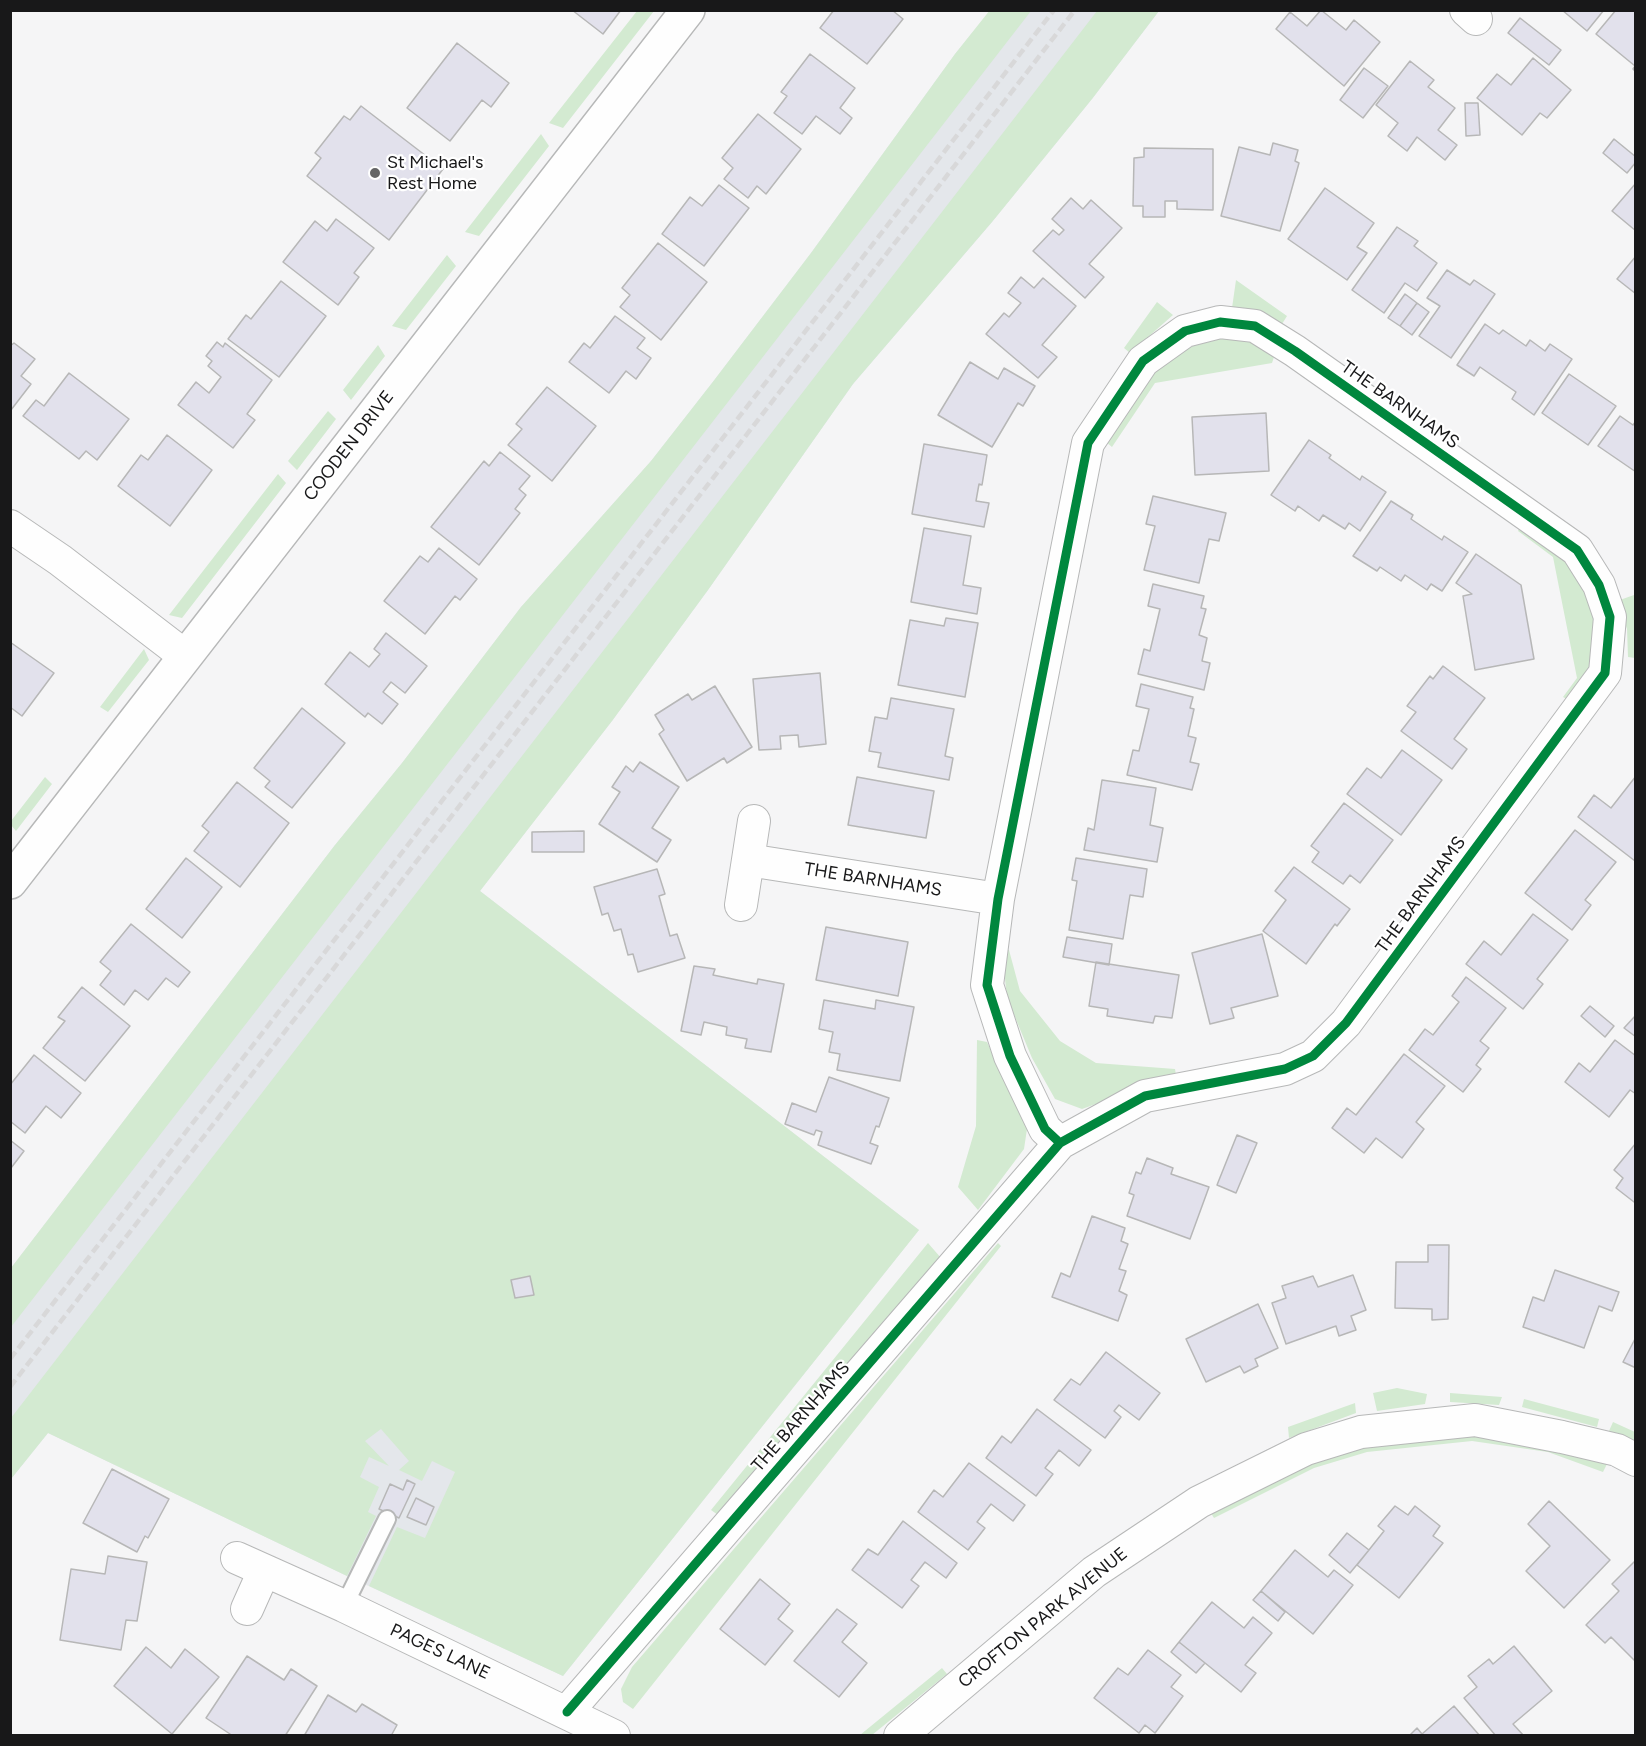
<!DOCTYPE html>
<html>
<head>
<meta charset="utf-8">
<style>
  body { margin:0 }
  #map { position:relative; width:1646px; height:1746px; overflow:hidden; background:#f5f5f6; font-family:Figtree,sans-serif }
  canvas { display:block }
  .frame { position:absolute; inset:0; border:12px solid #181819; pointer-events:none }
</style>
</head>
<body>
<div id="map">
<canvas width="1646" height="1746"></canvas>
<div class="frame"></div>
</div>
<script>
const ctx = document.querySelector('canvas').getContext('2d');
ctx.lineJoin = 'round';
function paint(path, color) { ctx.fillStyle = color; ctx.fill(path, 'evenodd'); }
function trace(path, color, width, dash) { ctx.strokeStyle = color; ctx.lineWidth = width; ctx.lineCap = dash ? 'butt' : 'round'; ctx.setLineDash(dash || []); ctx.stroke(path); }
function label(font, color, halo, rows, align = 'center') {
  ctx.font = font + ' Figtree,sans-serif'; ctx.lineWidth = 4.5; ctx.setLineDash([]); ctx.textBaseline = 'middle'; ctx.strokeStyle = halo; ctx.fillStyle = color; for (const [text, x, y, turn = 0] of rows) {
    ctx.save(); ctx.translate(x, y); ctx.rotate((+turn || 0) * Math.PI / 180); ctx.textAlign = isNaN(turn) ? turn : align; if (halo) ctx.strokeText(text, 0, 0); ctx.fillText(text, 0, 0); ctx.restore();
  }
}
const built = new Path2D(`
  M 990,11 L 1159,11 L 1092,99 L 992,222 L 853,384 L 708,590 L 612,721 L 480,891 L 919,1230 L 563,1676 L 347,1576 L 48,1433 L 11,1479 L 11,1268 L 335,845 L 402,763 L 521,607 L 651,461 L 712,383 L 811,253 L 955,54 Z`);
const green = new Path2D(`
  M 990,10 L 1031,11 L 11,1327 L 11,1268 L 335,845 L 402,763 L 521,607 L 651,461 L 712,383 L 811,253 L 955,54 Z
  M 637,11 L 654,11 L 563,128 L 549,123 Z
  M 1097,11 L 1159,11 L 1092,99 L 992,222 L 853,384 L 708,590 L 612,721 L 480,891 L 919,1230 L 563,1676 L 369,1586 L 397,1527 L 425,1538 L 455,1472 L 432,1461 L 422,1481 L 399,1470 L 409,1461 L 381,1429 L 365,1441 L 389,1466 L 369,1457 L 360,1477 L 379,1487 L 368,1512 L 376,1516 L 347,1576 L 48,1433 L 11,1479 L 11,1418 Z
  M 541,134 L 549,146 L 479,236 L 465,232 Z
  M 447,255 L 456,266 L 406,330 L 392,326 Z
  M 1236,280 L 1287,316 L 1282,324 L 1257,312 L 1232,308 Z
  M 1157,302 L 1173,315 L 1130,353 L 1124,348 Z
  M 1220,339 L 1245,339 L 1275,354 L 1272,363 L 1155,383 L 1112,447 L 1106,442 L 1148,376 L 1189,347 Z
  M 378,345 L 385,356 L 351,400 L 343,390 Z
  M 328,411 L 336,419 L 297,470 L 288,461 Z
  M 278,474 L 286,483 L 182,618 L 169,615 Z
  M 1521,524 L 1568,560 L 1600,618 L 1592,666 L 1570,701 L 1563,697 L 1577,678 L 1553,557 L 1518,531 Z
  M 1634,595 L 1636,599 L 1635,658 L 1628,657 L 1627,629 L 1617,601 Z
  M 144,649 L 149,660 L 108,712 L 100,707 Z
  M 45,777 L 52,784 L 16,831 L 11,825 L 11,821 Z
  M 1002,950 L 1009,950 L 1020,991 L 1060,1041 L 1096,1063 L 1175,1069 L 1176,1075 L 1082,1109 L 1055,1099 L 1032,1058 L 1007,998 Z
  M 977,1040 L 987,1042 L 1027,1129 L 1024,1149 L 978,1210 L 958,1187 L 976,1126 Z
  M 928,1243 L 941,1258 L 718,1515 L 711,1510 Z
  M 998,1243 L 1001,1246 L 633,1709 L 623,1702 L 621,1689 L 632,1667 Z
  M 1397,1388 L 1427,1394 L 1425,1404 L 1377,1411 L 1373,1393 Z
  M 1450,1393 L 1502,1397 L 1499,1405 L 1450,1402 Z
  M 1524,1399 L 1599,1419 L 1597,1427 L 1522,1407 Z
  M 1355,1403 L 1356,1413 L 1289,1438 L 1288,1427 Z
  M 1613,1422 L 1635,1432 L 1635,1444 L 1609,1431 Z
  M 1473,1434 L 1552,1445 L 1607,1464 L 1603,1472 L 1548,1452 L 1472,1441 L 1367,1452 L 1314,1468 L 1214,1518 L 1209,1510 L 1312,1461 L 1366,1443 Z
  M 942,1668 L 947,1674 L 872,1735 L 860,1735 Z`);
const building = new Path2D(`
  M 572,10 L 621,10 L 603,34 Z
  M 834,10 L 892,10 L 903,19 L 867,64 L 820,28 Z
  M 1321,10 L 1346,30 L 1354,20 L 1380,42 L 1344,86 L 1276,29 L 1290,12 L 1307,26 Z
  M 1562,10 L 1604,10 L 1587,31 Z
  M 1616,10 L 1636,10 L 1636,72 L 1633,69 L 1635,66 L 1596,34 Z
  M 1520,18 L 1561,50 L 1549,65 L 1508,33 Z
  M 457,43 L 509,83 L 491,107 L 482,100 L 450,141 L 407,108 Z
  M 810,54 L 855,88 L 840,108 L 852,118 L 840,134 L 816,116 L 802,134 L 774,113 L 787,96 L 781,92 Z
  M 1533,58 L 1571,90 L 1547,118 L 1540,113 L 1522,135 L 1477,98 L 1497,74 L 1511,85 Z
  M 1410,61 L 1434,80 L 1428,87 L 1455,108 L 1438,130 L 1457,145 L 1445,160 L 1417,137 L 1407,151 L 1388,136 L 1398,123 L 1376,105 Z
  M 1364,68 L 1388,86 L 1363,118 L 1340,100 Z
  M 1465,103 L 1478,103 L 1480,135 L 1466,136 Z
  M 361,106 L 443,169 L 389,240 L 307,176 L 321,158 L 315,153 L 344,116 L 350,120 Z
  M 758,114 L 801,149 L 766,194 L 757,186 L 748,198 L 724,179 L 733,168 L 722,158 Z
  M 1614,139 L 1636,157 L 1636,162 L 1627,173 L 1603,153 Z
  M 1273,143 L 1298,150 L 1295,161 L 1299,163 L 1280,231 L 1221,216 L 1239,147 L 1270,155 Z
  M 1144,148 L 1213,149 L 1213,210 L 1177,209 L 1177,201 L 1165,201 L 1165,217 L 1143,217 L 1143,206 L 1133,206 L 1134,158 L 1144,157 Z
  M 1636,183 L 1636,231 L 1612,211 Z
  M 719,185 L 749,208 L 704,266 L 662,234 L 690,197 L 702,206 Z
  M 1325,188 L 1374,223 L 1357,247 L 1367,253 L 1347,280 L 1288,239 Z
  M 1071,198 L 1083,209 L 1091,200 L 1122,228 L 1089,264 L 1104,277 L 1085,298 L 1033,251 L 1053,230 L 1059,235 L 1064,230 L 1052,219 Z
  M 336,219 L 374,248 L 354,273 L 359,277 L 338,305 L 283,262 L 315,221 L 327,231 Z
  M 1397,227 L 1418,241 L 1414,246 L 1437,263 L 1417,291 L 1405,283 L 1384,313 L 1352,290 Z
  M 658,243 L 707,282 L 661,340 L 620,307 L 630,295 L 622,288 Z
  M 1636,256 L 1636,294 L 1617,279 Z
  M 1447,270 L 1470,285 L 1474,280 L 1495,294 L 1451,358 L 1419,336 L 1440,306 L 1427,298 Z
  M 1021,277 L 1034,288 L 1043,278 L 1076,306 L 1042,345 L 1057,357 L 1038,378 L 986,334 L 1004,313 L 1009,317 L 1021,303 L 1008,293 Z
  M 281,281 L 326,316 L 279,377 L 228,339 L 246,315 L 251,319 Z
  M 1405,294 L 1417,303 L 1400,326 L 1388,318 Z
  M 1417,303 L 1429,312 L 1412,335 L 1400,326 Z
  M 615,316 L 645,338 L 637,348 L 651,358 L 636,379 L 626,371 L 609,393 L 569,362 L 584,343 L 590,348 Z
  M 1485,324 L 1499,334 L 1503,330 L 1526,346 L 1530,340 L 1545,351 L 1550,344 L 1572,359 L 1534,415 L 1512,399 L 1516,392 L 1480,367 L 1474,376 L 1457,365 Z
  M 217,342 L 223,347 L 225,343 L 272,380 L 247,414 L 255,420 L 233,448 L 178,405 L 196,382 L 209,393 L 221,377 L 208,366 L 212,361 L 206,356 Z
  M 14,343 L 35,359 L 21,376 L 31,384 L 11,410 L 10,346 Z
  M 970,362 L 998,379 L 1004,368 L 1035,386 L 1023,406 L 1018,403 L 992,447 L 938,415 Z
  M 69,373 L 129,419 L 97,460 L 86,451 L 79,459 L 23,416 L 36,400 L 44,406 Z
  M 1569,374 L 1616,406 L 1588,445 L 1542,413 Z
  M 547,387 L 596,426 L 552,481 L 508,445 L 522,429 L 516,424 Z
  M 1266,413 L 1269,471 L 1195,475 L 1192,417 Z
  M 1620,416 L 1633,425 L 1636,421 L 1636,472 L 1598,446 Z
  M 167,435 L 212,470 L 170,526 L 118,486 L 141,455 L 148,460 Z
  M 1309,440 L 1331,455 L 1329,458 L 1360,480 L 1362,476 L 1386,492 L 1360,531 L 1349,523 L 1345,529 L 1323,515 L 1319,521 L 1298,506 L 1295,511 L 1271,495 Z
  M 924,444 L 987,455 L 982,485 L 979,484 L 976,501 L 989,503 L 984,527 L 912,514 Z
  M 500,452 L 530,476 L 519,489 L 526,495 L 515,509 L 520,513 L 479,565 L 431,527 L 484,461 L 489,466 Z
  M 1153,496 L 1226,513 L 1219,541 L 1209,539 L 1199,583 L 1144,570 L 1155,526 L 1146,524 Z
  M 1391,501 L 1413,515 L 1411,519 L 1442,540 L 1444,536 L 1468,552 L 1442,591 L 1431,584 L 1427,590 L 1405,575 L 1401,581 L 1380,567 L 1377,571 L 1353,556 Z
  M 924,528 L 971,536 L 963,585 L 981,588 L 977,614 L 911,602 Z
  M 439,548 L 477,579 L 460,600 L 455,596 L 425,634 L 384,601 L 420,556 L 428,562 Z
  M 1476,554 L 1521,585 L 1534,659 L 1475,670 L 1463,596 L 1472,594 L 1456,583 Z
  M 1153,584 L 1204,596 L 1201,608 L 1206,609 L 1199,635 L 1207,638 L 1202,661 L 1210,663 L 1204,690 L 1138,674 L 1144,649 L 1150,651 L 1160,609 L 1148,606 Z
  M 946,618 L 978,623 L 965,697 L 898,685 L 910,620 L 944,626 Z
  M 386,633 L 427,666 L 405,693 L 391,682 L 383,692 L 398,704 L 382,724 L 368,713 L 365,717 L 325,684 L 350,652 L 369,667 L 380,654 L 374,649 Z
  M 10,642 L 54,673 L 22,716 L 10,707 Z
  M 1443,666 L 1485,698 L 1454,739 L 1467,749 L 1452,769 L 1401,731 L 1416,712 L 1407,706 L 1430,676 L 1433,679 Z
  M 820,673 L 826,744 L 799,747 L 798,735 L 780,736 L 781,749 L 759,750 L 753,679 Z
  M 1141,684 L 1193,697 L 1190,708 L 1194,709 L 1188,736 L 1196,738 L 1190,762 L 1199,764 L 1192,790 L 1127,775 L 1133,750 L 1139,751 L 1149,709 L 1136,706 Z
  M 715,686 L 752,747 L 727,763 L 724,758 L 687,781 L 659,734 L 664,730 L 655,715 L 688,694 L 692,700 Z
  M 891,698 L 954,709 L 945,756 L 953,758 L 949,780 L 878,767 L 881,753 L 869,751 L 875,717 L 887,719 Z
  M 302,708 L 345,743 L 292,808 L 265,787 L 270,781 L 254,768 Z
  M 1402,750 L 1442,780 L 1401,835 L 1347,794 L 1367,768 L 1381,778 Z
  M 640,762 L 679,787 L 652,828 L 671,840 L 657,862 L 599,824 L 620,792 L 612,787 L 626,766 L 633,772 Z
  M 1636,776 L 1636,860 L 1635,861 L 1578,817 L 1594,795 L 1611,808 Z
  M 857,777 L 934,791 L 926,838 L 848,825 Z
  M 1102,780 L 1156,788 L 1150,825 L 1163,828 L 1157,862 L 1084,850 L 1088,828 L 1094,830 Z
  M 237,782 L 289,823 L 240,887 L 194,851 L 209,832 L 202,826 Z
  M 1344,803 L 1393,840 L 1360,883 L 1350,875 L 1343,884 L 1312,862 L 1319,852 L 1311,846 Z
  M 1575,830 L 1616,862 L 1585,900 L 1591,905 L 1572,930 L 1525,893 Z
  M 584,831 L 584,852 L 532,852 L 532,832 Z
  M 186,858 L 222,887 L 182,938 L 146,909 Z
  M 1076,858 L 1147,869 L 1143,897 L 1130,895 L 1123,939 L 1069,930 L 1077,881 L 1072,880 Z
  M 1294,867 L 1350,909 L 1337,926 L 1335,924 L 1306,964 L 1263,931 L 1286,900 L 1275,891 Z
  M 657,869 L 665,894 L 659,896 L 670,936 L 677,934 L 685,958 L 638,972 L 633,954 L 628,955 L 621,929 L 614,931 L 608,913 L 602,915 L 594,887 Z
  M 1533,914 L 1568,940 L 1537,979 L 1543,984 L 1523,1009 L 1466,964 L 1484,941 L 1501,955 Z
  M 131,924 L 190,972 L 178,987 L 166,978 L 148,1000 L 135,990 L 124,1005 L 100,985 L 111,971 L 100,962 Z
  M 826,927 L 908,942 L 898,996 L 816,980 Z
  M 1262,934 L 1278,996 L 1231,1008 L 1234,1018 L 1210,1024 L 1192,953 Z
  M 1067,937 L 1112,944 L 1109,965 L 1063,957 Z
  M 1096,962 L 1179,975 L 1172,1018 L 1155,1016 L 1153,1023 L 1107,1016 L 1108,1009 L 1089,1006 Z
  M 694,966 L 715,969 L 713,975 L 757,984 L 758,979 L 784,984 L 771,1052 L 745,1048 L 747,1039 L 726,1035 L 727,1027 L 704,1022 L 701,1035 L 681,1031 Z
  M 1466,977 L 1506,1008 L 1480,1041 L 1489,1048 L 1476,1065 L 1481,1069 L 1463,1092 L 1409,1050 L 1425,1029 L 1433,1035 L 1459,1002 L 1452,996 Z
  M 82,987 L 130,1026 L 85,1081 L 43,1048 L 65,1021 L 58,1017 Z
  M 824,1000 L 875,1009 L 876,1000 L 914,1007 L 900,1081 L 837,1070 L 840,1054 L 829,1052 L 833,1032 L 819,1029 Z
  M 1590,1006 L 1614,1026 L 1605,1037 L 1581,1016 Z
  M 1636,1015 L 1636,1037 L 1624,1028 Z
  M 1615,1040 L 1636,1056 L 1636,1094 L 1630,1090 L 1609,1117 L 1565,1082 L 1579,1063 L 1590,1072 Z
  M 1404,1054 L 1445,1086 L 1416,1122 L 1424,1129 L 1402,1158 L 1376,1138 L 1364,1153 L 1332,1128 L 1347,1108 L 1356,1115 Z
  M 34,1055 L 81,1093 L 61,1118 L 46,1106 L 25,1133 L 10,1121 L 10,1085 Z
  M 829,1077 L 889,1098 L 879,1127 L 876,1126 L 870,1143 L 878,1146 L 871,1164 L 818,1145 L 822,1132 L 816,1130 L 814,1135 L 785,1124 L 792,1103 L 816,1112 Z
  M 1237,1135 L 1257,1143 L 1236,1193 L 1217,1185 Z
  M 10,1140 L 24,1151 L 11,1168 L 10,1167 Z
  M 1636,1143 L 1636,1201 L 1634,1202 L 1616,1188 L 1623,1178 L 1614,1170 Z
  M 1147,1158 L 1173,1168 L 1171,1174 L 1209,1187 L 1190,1239 L 1127,1216 L 1134,1195 L 1129,1193 L 1136,1172 L 1141,1174 Z
  M 1092,1216 L 1125,1228 L 1121,1241 L 1128,1244 L 1119,1269 L 1126,1271 L 1119,1291 L 1127,1295 L 1118,1321 L 1052,1297 L 1061,1273 L 1070,1277 Z
  M 1428,1245 L 1449,1245 L 1448,1319 L 1432,1320 L 1432,1309 L 1395,1308 L 1396,1262 L 1428,1262 Z
  M 1555,1270 L 1619,1292 L 1612,1311 L 1599,1306 L 1584,1348 L 1523,1327 L 1533,1297 L 1544,1301 Z
  M 1353,1275 L 1366,1310 L 1351,1316 L 1356,1330 L 1339,1336 L 1336,1326 L 1286,1344 L 1272,1303 L 1286,1298 L 1282,1286 L 1313,1276 L 1318,1287 Z
  M 530,1276 L 534,1295 L 515,1298 L 511,1280 Z
  M 1258,1304 L 1278,1348 L 1255,1359 L 1258,1366 L 1244,1373 L 1240,1366 L 1206,1382 L 1186,1339 Z
  M 1636,1337 L 1636,1368 L 1623,1362 Z
  M 1106,1352 L 1160,1393 L 1139,1420 L 1119,1405 L 1114,1411 L 1121,1417 L 1105,1438 L 1054,1400 L 1071,1379 L 1080,1385 Z
  M 1037,1409 L 1091,1450 L 1079,1466 L 1059,1450 L 1045,1468 L 1053,1474 L 1036,1496 L 986,1458 L 1002,1436 L 1011,1443 Z
  M 969,1463 L 1025,1505 L 1013,1521 L 991,1504 L 977,1522 L 985,1528 L 968,1550 L 918,1512 L 934,1490 L 943,1497 Z
  M 112,1469 L 169,1499 L 148,1538 L 145,1536 L 137,1552 L 83,1523 Z
  M 407,1480 L 415,1484 L 399,1518 L 379,1509 L 390,1484 L 403,1490 Z
  M 416,1498 L 434,1507 L 426,1525 L 407,1517 Z
  M 1549,1501 L 1610,1560 L 1564,1608 L 1526,1571 L 1550,1546 L 1528,1524 Z
  M 1395,1506 L 1408,1515 L 1415,1506 L 1440,1526 L 1433,1536 L 1443,1543 L 1399,1598 L 1357,1565 L 1384,1531 L 1378,1526 Z
  M 903,1521 L 957,1563 L 946,1578 L 925,1562 L 911,1580 L 919,1586 L 902,1608 L 852,1570 L 868,1549 L 878,1555 Z
  M 1347,1533 L 1369,1550 L 1350,1573 L 1329,1555 Z
  M 1295,1550 L 1328,1577 L 1334,1570 L 1353,1585 L 1313,1634 L 1261,1591 Z
  M 108,1556 L 147,1562 L 137,1621 L 126,1620 L 121,1650 L 60,1640 L 71,1569 L 105,1574 Z
  M 1635,1561 L 1636,1561 L 1636,1662 L 1611,1637 L 1605,1643 L 1586,1625 L 1619,1591 L 1612,1584 Z
  M 760,1579 L 790,1604 L 778,1619 L 793,1631 L 765,1665 L 720,1629 Z
  M 1261,1591 L 1285,1612 L 1278,1621 L 1253,1600 Z
  M 1212,1602 L 1244,1628 L 1253,1617 L 1272,1633 L 1245,1665 L 1256,1673 L 1241,1692 L 1179,1642 Z
  M 837,1609 L 857,1624 L 842,1642 L 867,1663 L 839,1697 L 794,1661 Z
  M 1179,1642 L 1205,1663 L 1196,1673 L 1171,1652 Z
  M 1514,1646 L 1552,1691 L 1513,1724 L 1524,1736 L 1496,1736 L 1464,1698 L 1477,1687 L 1468,1676 L 1489,1659 L 1493,1664 Z
  M 146,1647 L 171,1668 L 185,1649 L 219,1677 L 172,1734 L 114,1686 Z
  M 1148,1650 L 1181,1675 L 1171,1687 L 1183,1696 L 1155,1733 L 1145,1725 L 1139,1733 L 1094,1698 L 1118,1668 L 1128,1675 Z
  M 247,1656 L 284,1680 L 291,1669 L 317,1686 L 285,1736 L 233,1736 L 206,1718 Z
  M 328,1695 L 356,1712 L 362,1704 L 397,1725 L 391,1736 L 304,1736 Z
  M 1454,1706 L 1480,1736 L 1409,1736 L 1417,1728 L 1422,1734 Z`);
const service = new Path2D(`
  M 344,1606 L 387,1519`);
const minor = new Path2D(`
  M 1466,10 L 1476,19
  M 10,526 L 60,560 L 185,656
  M 748,860 L 998,899
  M 741,905 L 754,821
  M 237,1558 L 344,1606 L 614,1736
  M 247,1609 L 264,1571
  M 567,1712 L 1060,1143 L 1145,1096 L 1285,1069 L 1313,1056 L 1346,1023 L 1605,673 L 1610,617 L 1599,585 L 1577,550 L 1295,351 L 1255,326 L 1220,322 L 1185,331 L 1143,361 L 1088,443 L 998,899 L 987,985 L 1010,1056 L 1045,1129 L 1060,1143
  M 900,1736 L 1094,1572 L 1199,1502 L 1306,1449 L 1361,1432 L 1475,1420 L 1562,1437 L 1617,1450 L 1636,1460`);
const secondary = new Path2D(`
  M 10,882 L 688,10`);
const rail = new Path2D(`
  M 10,1359 L 1054,10
  M 10,1387 L 1075,10`);
const cycleway = new Path2D(`
  M 567,1712 L 1060,1143 L 1145,1096 L 1285,1069 L 1313,1056 L 1346,1023 L 1605,673 L 1610,617 L 1599,585 L 1577,550 L 1295,351 L 1255,326 L 1220,322 L 1185,331 L 1143,361 L 1088,443 L 998,899 L 987,985 L 1010,1056 L 1045,1129 L 1060,1143`);
const markers = [
  [375,173,6,"#656566"]
];
const poiNames = [
  ["St Michael's",387,163],
  ["Rest Home",387,184]
];
const streetNames = [
  ["THE BARNHAMS",1400,405,35],
  ["COODEN DRIVE",349,446,-52],
  ["THE BARNHAMS",873,880,9],
  ["THE BARNHAMS",1421,895,-54],
  ["THE BARNHAMS",801,1417,-49],
  ["CROFTON PARK AVENUE",1043,1618,-39],
  ["PAGES LANE",440,1652,25]
];
paint(built, '#e4e7eb');
paint(green, '#d3ead1');
paint(building, '#e2e1ec');
trace(building, '#b7b7b7', 1.5);
trace(service, '#b7b8b8', 20);
trace(minor, '#b7b8b8', 34);
trace(secondary, '#b7b8b8', 36);
trace(service, '#fefefe', 16);
trace(minor, '#fefefe', 32);
trace(secondary, '#fefefe', 33);
trace(rail, '#d8d8d9', 4.5, [9, 4.5]);
trace(cycleway, '#00873e', 9);
for (const [x, y, r, color] of markers) { const dot = new Path2D(); dot.arc(x, y, r, 0, 2 * Math.PI); ctx.fillStyle = color; ctx.fill(dot); trace(dot, '#fff', 2); }
label('18px', '#181819', '#fff', poiNames, 'left');
label('18px', '#181819', '#fff', streetNames);
</script>
</body>
</html>
